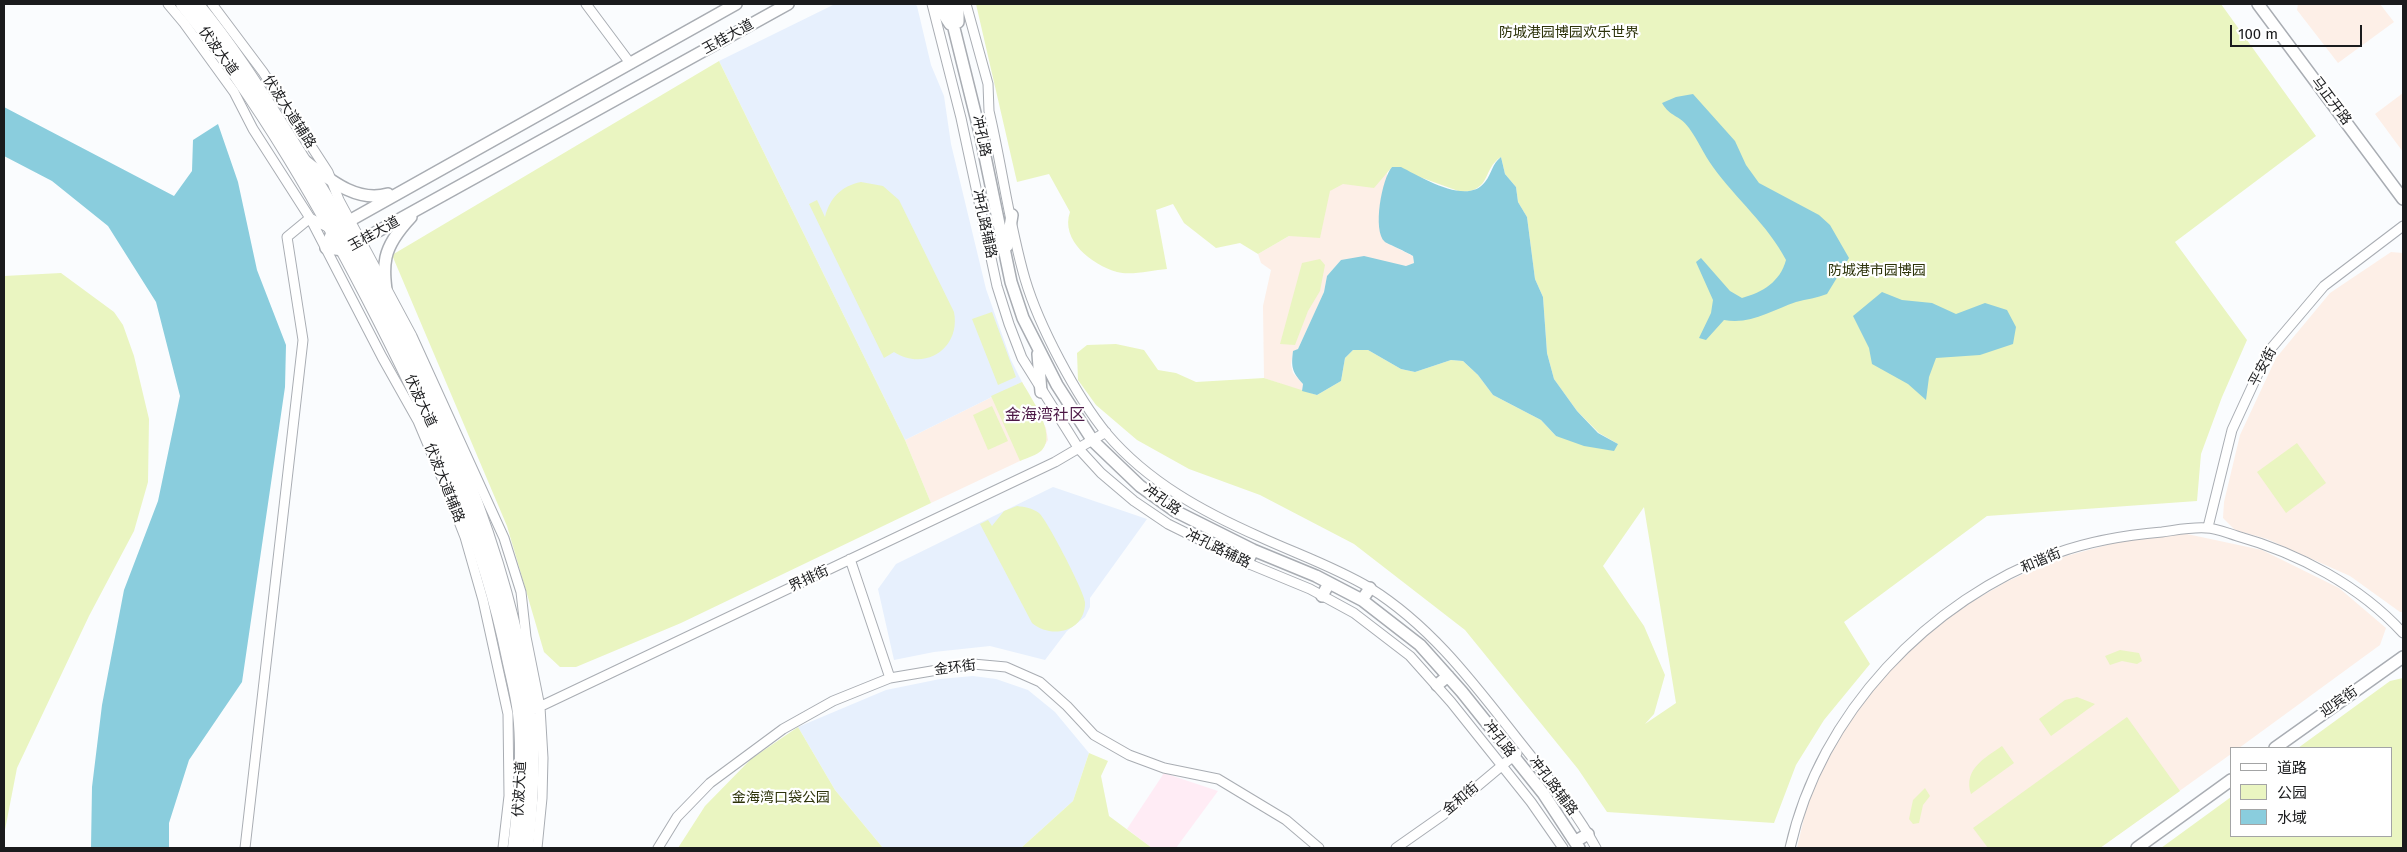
<!DOCTYPE html>
<html>
<head>
<meta charset="utf-8">
<style>
  body { margin:0 }
  #map { position:relative; width:2407px; height:852px; overflow:hidden; background:#fafcfe; font-family:"Fira Sans","Noto Sans SC",sans-serif }
  canvas { display:block }
  .frame { position:absolute; inset:0; border:5px solid #1a1b1d; pointer-events:none }
  .legend { position:absolute; left:2230px; top:747px; width:162px; height:90px; box-sizing:border-box; background:#fff; border:1px solid #a3a4a5; margin:0; padding:6px 9px; list-style:none; font-size:15px; color:#1a1b1d }
  .legend li { display:flex; align-items:center; gap:10px; height:25px }
  .legend b { width:25px; border:1px solid #a3a4a5 }
  .scale { position:absolute; left:2230px; top:25px; width:132px; height:22px; box-sizing:border-box; border:2px solid #1a1b1d; border-top:0; padding-left:6px; font-size:15px; line-height:18px; white-space:nowrap; color:#1a1b1d; -webkit-text-stroke:4px #fff; paint-order:stroke }
</style>
</head>
<body>
<div id="map">
<canvas width="2407" height="852"></canvas>
<div class="frame"></div>
<ul class="legend">
<li><b style="height:6px;background:#fff"></b>道路</li>
<li><b style="height:14px;background:#eaf5c1"></b>公园</li>
<li><b style="height:14px;background:#8acddd"></b>水域</li>
</ul>
<div class="scale">100 m</div>
</div>
<script>
const ctx = document.querySelector('canvas').getContext('2d');
ctx.lineJoin = 'round';
function paint(path, color) { ctx.fillStyle = color; ctx.fill(path, 'evenodd'); }
function trace(path, color, width, dash) { ctx.strokeStyle = color; ctx.lineWidth = width; ctx.lineCap = dash ? 'butt' : 'round'; ctx.setLineDash(dash || []); ctx.stroke(path); }
function label(font, color, halo, rows, align = 'center') {
  ctx.font = font + ' "Fira Sans","Noto Sans SC",sans-serif'; ctx.lineWidth = 4.5; ctx.setLineDash([]); ctx.textBaseline = 'middle'; ctx.strokeStyle = halo; ctx.fillStyle = color; for (const [text, x, y, turn = 0] of rows) {
    ctx.save(); ctx.translate(x, y); ctx.rotate((+turn || 0) * Math.PI / 180); ctx.textAlign = isNaN(turn) ? turn : align; if (halo) ctx.strokeText(text, 0, 0); ctx.fillText(text, 0, 0); ctx.restore();
  }
}
const commercial = new Path2D(`
  M 2298,4 L 2380,4 L 2394,22 L 2338,63 L 2297,10 Z
  M 2403,93 L 2403,152 L 2375,114 Z
  M 1389,107 L 1385,242 L 1413,256 L 1414,263 L 1407,266 L 1341,260 L 1327,276 L 1324,292 L 1317,308 L 1298,349 L 1293,352 L 1291,365 L 1293,373 L 1303,384 L 1302,391 L 1264,378 L 1263,306 L 1271,270 L 1261,263 L 1258,254 L 1289,236 L 1330,191 Z
  M 2391,252 L 2403,253 L 2403,612 L 2400,612 L 2350,576 L 2267,539 L 2235,530 L 2223,518 L 2224,502 L 2240,435 L 2276,358 L 2330,293 Z
  M 1022,382 L 1046,428 L 1048,440 L 1041,451 L 931,503 L 905,440 Z
  M 2187,534 L 2262,550 L 2339,588 L 2386,628 L 2380,645 L 2239,748 L 2231,748 L 2231,754 L 2100,848 L 1797,848 L 1810,792 L 1833,742 L 1871,688 L 1932,625 L 2006,582 L 2059,558 L 2136,537 Z`);
const built = new Path2D(`
  M 835,4 L 915,4 L 917,6 L 931,65 L 944,96 L 951,144 L 986,289 L 1011,360 L 1022,382 L 905,440 L 719,61 Z
  M 1053,487 L 1147,519 L 1090,598 L 1090,607 L 1085,617 L 1067,631 L 1045,660 L 990,646 L 934,652 L 894,660 L 878,589 L 896,564 Z
  M 973,676 L 996,679 L 1028,690 L 1055,712 L 1089,753 L 1073,801 L 1021,848 L 883,848 L 835,790 L 798,727 L 886,690 L 940,679 Z`);
const medical = new Path2D(`
  M 1164,773 L 1218,791 L 1176,848 L 1152,848 L 1127,829 Z`);
const green = new Path2D(`
  M 976,4 L 2221,4 L 2316,136 L 2175,242 L 2247,340 L 2222,397 L 2201,454 L 2197,501 L 1987,516 L 1844,622 L 1870,664 L 1824,720 L 1796,765 L 1774,823 L 1607,812 L 1578,769 L 1465,630 L 1354,544 L 1260,495 L 1189,469 L 1137,440 L 1096,405 L 1078,380 L 1077,353 L 1087,345 L 1116,344 L 1144,350 L 1158,370 L 1176,373 L 1196,382 L 1264,378 L 1317,395 L 1341,381 L 1345,358 L 1353,350 L 1368,350 L 1401,369 L 1415,372 L 1451,360 L 1463,361 L 1478,375 L 1493,395 L 1541,420 L 1556,436 L 1618,444 L 1599,433 L 1577,411 L 1554,379 L 1547,353 L 1543,297 L 1535,279 L 1527,217 L 1518,202 L 1516,187 L 1505,174 L 1501,157 C 1482,169 1492,191 1461,192 L 1392,167 L 1374,188 L 1343,184 L 1330,191 L 1320,238 L 1289,236 L 1258,254 L 1240,243 L 1216,248 L 1184,223 L 1173,204 L 1156,210 L 1167,269 C 1152,270 1131,276 1117,272 C 1092,265 1060,240 1070,212 L 1049,174 L 1017,182 ZM 1644,507 L 1676,703 L 1645,724 L 1654,714 L 1665,675 L 1644,626 L 1603,566 Z
  M 719,61 L 905,440 L 931,503 L 681,623 L 576,667 L 560,667 L 544,652 L 507,526 L 392,255 Z
  M 861,182 L 883,186 L 899,200 L 954,312 C 961,348 925,372 894,352 L 884,358 L 809,204 L 817,200 L 825,217 C 830,197 842,186 861,182 Z
  M 1320,259 L 1325,265 L 1320,291 L 1308,311 L 1295,345 L 1280,344 L 1302,263 Z
  M 61,273 L 114,312 L 123,325 L 134,356 L 149,419 L 148,482 L 134,531 L 89,616 L 17,768 L 4,835 L 4,276 Z
  M 992,312 L 1016,377 L 998,385 L 972,319 Z
  M 1022,382 C 1031,398 1057,434 1042,450 C 1037,455 1027,458 1020,461 L 991,396 Z
  M 992,406 L 1008,441 L 988,450 L 973,415 Z
  M 2297,443 L 2326,483 L 2286,513 L 2257,472 Z
  M 1017,506 C 1025,507 1032,508 1039,513 C 1046,518 1085,593 1085,602 C 1086,631 1052,640 1032,623 L 980,524 L 988,520 L 992,526 L 1004,511 Z
  M 2120,650 L 2139,653 L 2142,661 L 2137,664 L 2122,661 L 2110,665 L 2105,656 Z
  M 2403,678 L 2403,848 L 2161,848 L 2231,797 L 2231,836 L 2391,836 L 2391,748 L 2298,748 L 2390,681 Z
  M 2077,697 L 2095,704 L 2051,736 L 2039,719 L 2065,700 Z
  M 2127,717 L 2180,791 L 2100,848 L 1988,848 L 1973,828 Z
  M 798,727 L 835,790 L 883,848 L 678,848 L 705,806 L 751,759 Z
  M 2002,746 L 2014,763 L 1971,794 C 1963,769 1985,758 2002,746 Z
  M 1089,753 L 1108,761 L 1101,776 L 1109,816 L 1152,848 L 1021,848 L 1073,801 Z
  M 1925,788 L 1930,796 L 1923,805 L 1919,823 L 1913,824 L 1909,819 L 1913,800 Z`);
const water = new Path2D(`
  M 1693,94 L 1735,141 L 1746,165 L 1759,183 L 1819,215 L 1830,225 L 1849,258 L 1827,294 C 1817,298 1807,299 1796,302 C 1772,310 1751,325 1724,320 L 1706,340 L 1699,338 L 1711,313 L 1713,300 L 1696,262 L 1701,258 L 1730,291 L 1742,298 C 1763,292 1780,282 1786,260 C 1768,225 1736,199 1713,167 C 1704,155 1698,140 1689,128 C 1680,115 1670,117 1662,103 L 1676,97 Z
  M 4,107 L 174,196 L 192,171 L 193,140 L 218,124 L 238,182 L 257,270 L 286,345 L 285,387 L 242,682 L 189,760 L 169,823 L 169,848 L 91,848 L 92,787 L 102,705 L 124,590 L 158,501 L 180,396 L 156,302 L 108,226 L 52,181 L 4,156 Z
  M 1501,157 L 1505,174 L 1516,187 L 1518,202 L 1527,217 L 1535,279 L 1543,297 L 1547,353 L 1554,379 L 1577,411 L 1598,433 L 1618,444 L 1614,451 L 1584,446 L 1556,436 L 1541,420 L 1493,395 L 1478,375 L 1463,361 L 1451,360 L 1415,372 L 1401,369 L 1368,350 L 1353,350 L 1345,358 L 1341,381 L 1317,395 L 1302,391 L 1303,384 C 1292,372 1291,367 1293,351 L 1298,349 L 1324,292 L 1327,276 L 1341,260 L 1364,256 L 1406,266 L 1414,263 L 1413,256 C 1407,252 1388,244 1385,242 C 1372,231 1382,178 1392,167 L 1401,167 C 1421,177 1467,206 1485,182 C 1492,173 1492,164 1501,157 Z
  M 1882,292 L 1902,300 L 1932,303 L 1956,314 L 1985,303 L 2007,310 L 2016,327 L 2013,344 L 1980,355 L 1936,358 L 1929,377 L 1926,400 L 1908,384 L 1872,364 L 1869,348 L 1853,316 Z`);
const street = new Path2D(`
  M 168,4 L 184,23 L 234,92 L 253,129 L 310,218 L 382,357 L 418,421 L 442,478 L 465,537 L 483,600 L 508,714 L 509,796 L 503,848
  M 212,4 L 263,72 L 328,172 L 339,200 L 412,336 L 504,538 L 521,592 L 526,637 L 540,707 L 543,758 L 542,798 L 537,848
  M 586,4 L 630,63
  M 932,4 L 961,118 L 997,286 L 1009,324 L 1022,358 L 1079,449 L 1101,473 L 1134,501 L 1168,524 L 1247,563 L 1310,589 L 1354,613 L 1410,656 L 1451,702 L 1531,802 L 1563,848
  M 966,4 L 988,84 L 989,111 C 1002,166 1009,224 1025,279 C 1039,326 1076,396 1107,434 C 1148,482 1203,512 1260,537 C 1297,554 1335,567 1370,588 C 1434,628 1477,688 1523,746 C 1549,779 1576,811 1596,848
  M 2208,527 L 2232,430 L 2268,352 L 2324,286 L 2403,226
  M 850,559 L 890,678
  M 535,709 L 1055,462 L 1106,432
  M 245,848 L 303,340 L 287,237 L 310,218 L 331,229
  M 658,848 L 677,817 L 710,783 L 783,729 L 833,701 L 890,678 L 973,664 L 1006,667 L 1040,682 L 1067,706 L 1094,735 L 1129,755 L 1164,768 L 1218,779 L 1286,820 L 1319,848
  M 1396,848 L 1443,815 L 1517,753
  M 1790,848 C 1820,714 1928,600 2057,553 C 2090,541 2127,535 2162,532 C 2177,530 2192,527 2206,528 C 2216,528 2227,533 2237,536 C 2298,553 2360,586 2403,633`);
const secondary = new Path2D(`
  M 736,4 L 333,230 L 326,248 L 344,250 L 788,4
  M 937,4 L 950,24
  M 948,4 L 981,137 L 1011,282 L 1023,318 L 1057,385 L 1093,441 L 1140,486 L 1175,511 L 1253,550 L 1316,576 L 1362,600 L 1420,645 L 1462,692 L 1543,793 L 1579,848
  M 958,4 L 958,22
  M 2258,4 L 2403,199
  M 305,161 C 329,179 356,203 388,194
  M 1007,246 L 1012,215
  M 388,305 C 382,263 381,249 411,217
  M 1038,354 L 1041,392
  M 1247,563 L 1253,550
  M 1322,596 L 1329,583
  M 1362,600 L 1370,588
  M 1437,685 L 1448,676
  M 2275,748 L 2403,657
  M 1576,841 L 1588,834
  M 2137,848 L 2231,780`);
const primary = new Path2D(`
  M 183,4 C 261,100 324,210 380,320 C 435,428 485,539 509,658 C 513,677 518,695 520,713 C 525,758 520,804 515,848
  M 196,4 C 233,48 263,97 294,146 C 384,288 472,458 512,622 C 519,652 528,683 530,714 C 534,759 531,803 526,848`);
const parkNames = [
  ["防城港园博园欢乐世界",1569,33],
  ["防城港市园博园",1877,271],
  ["金海湾口袋公园",781,798]
];
const streetNames = [
  ["玉桂大道",728,37,-29],
  ["伏波大道",218,51,54],
  ["马正开路",2331,101,53],
  ["伏波大道辅路",289,112,57],
  ["冲孔路",981,136,78],
  ["冲孔路辅路",984,224,78],
  ["玉桂大道",374,234,-29],
  ["平安街",2263,367,-62],
  ["伏波大道",420,401,65],
  ["伏波大道辅路",444,483,68],
  ["冲孔路",1162,500,35],
  ["冲孔路辅路",1218,549,26],
  ["和谐街",2041,561,-23],
  ["界排街",809,579,-25],
  ["金环街",955,668,-7],
  ["迎宾街",2339,702,-35],
  ["冲孔路",1499,739,52],
  ["冲孔路辅路",1553,786,53],
  ["伏波大道",520,789,-87],
  ["金和街",1461,799,-40]
];
const quarterNames = [
  ["金海湾社区",1045,416]
];
paint(commercial, '#fdefe7');
paint(built, '#e7f0fd');
paint(medical, '#ffecf5');
paint(green, '#eaf5c1');
paint(water, '#8acddd');
trace(street, '#a9adb3', 11);
trace(secondary, '#a9adb3', 14);
trace(primary, '#a9adb3', 16);
trace(street, '#fff', 9);
trace(secondary, '#fff', 11);
trace(primary, '#fff', 14);
label('14px', '#2d330a', '#fff', parkNames);
label('14px', '#1a1b1d', '#fff', streetNames);
label('16px', '#4c1846', '#fff', quarterNames);
</script>
</body>
</html>
